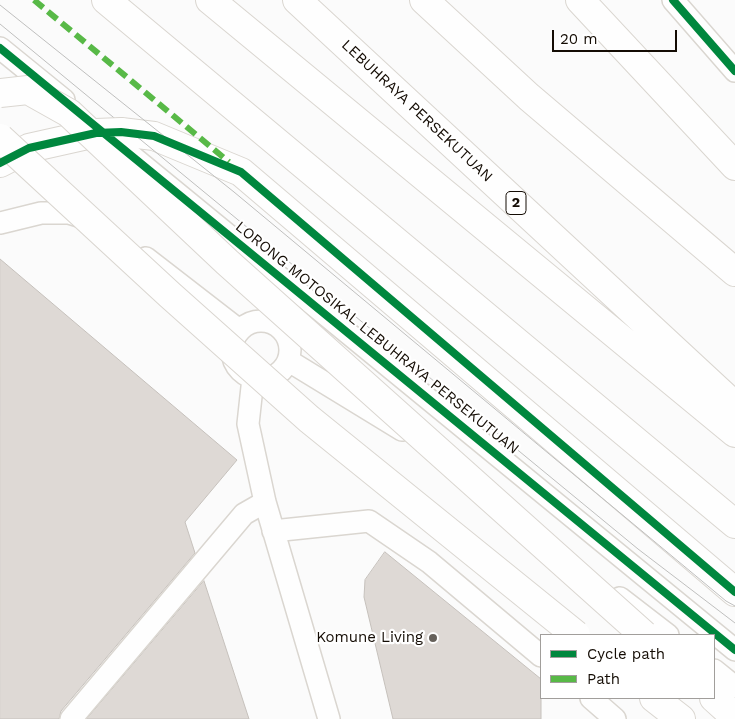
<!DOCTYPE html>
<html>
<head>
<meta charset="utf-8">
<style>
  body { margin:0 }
  #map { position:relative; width:735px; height:719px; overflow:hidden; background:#fbfbfb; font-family:"Work Sans",sans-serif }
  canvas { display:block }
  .legend { position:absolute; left:540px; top:634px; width:175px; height:65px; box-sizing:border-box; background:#fff; border:1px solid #a19e9b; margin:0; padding:6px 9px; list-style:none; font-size:15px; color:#140c04 }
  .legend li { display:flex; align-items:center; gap:10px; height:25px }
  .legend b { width:25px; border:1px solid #a19e9b }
  .scale { position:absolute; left:552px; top:30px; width:125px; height:22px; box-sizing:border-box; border:2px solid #140c04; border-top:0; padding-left:6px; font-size:15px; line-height:18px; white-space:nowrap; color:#140c04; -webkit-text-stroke:4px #fff; paint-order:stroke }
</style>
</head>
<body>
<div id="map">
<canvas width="735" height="719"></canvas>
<ul class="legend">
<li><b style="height:6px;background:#00873e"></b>Cycle path</li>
<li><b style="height:6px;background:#58b947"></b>Path</li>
</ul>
<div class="scale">20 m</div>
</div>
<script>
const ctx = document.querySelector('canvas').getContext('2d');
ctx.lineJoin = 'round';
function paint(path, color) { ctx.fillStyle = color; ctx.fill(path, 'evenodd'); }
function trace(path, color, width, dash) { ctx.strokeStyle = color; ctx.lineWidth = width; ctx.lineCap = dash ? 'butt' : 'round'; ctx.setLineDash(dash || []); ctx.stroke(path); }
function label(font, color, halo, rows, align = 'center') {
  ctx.font = font + ' "Work Sans",sans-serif'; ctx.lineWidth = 4.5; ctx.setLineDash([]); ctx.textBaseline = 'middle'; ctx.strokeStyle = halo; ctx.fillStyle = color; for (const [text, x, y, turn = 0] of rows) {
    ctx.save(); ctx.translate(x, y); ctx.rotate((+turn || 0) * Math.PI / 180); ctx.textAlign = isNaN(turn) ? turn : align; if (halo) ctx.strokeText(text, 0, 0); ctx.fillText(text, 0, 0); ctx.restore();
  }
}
const building = new Path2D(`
  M 0,259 L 237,460 L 185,522 L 195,553 L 61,711 L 59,719 L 0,719 Z
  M 385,552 L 541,679 L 541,719 L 393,719 L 364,597 L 365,580 Z
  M 204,581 L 249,719 L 87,719 Z`);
const lane = new Path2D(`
  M 673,0 L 735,71
  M 0,48 L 64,100
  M 128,153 L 735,650
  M 0,223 L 41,213 L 69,213 L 88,219
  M 146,258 L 239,330
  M232 350a29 29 0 1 1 58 0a29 29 0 1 1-58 0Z
  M 289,361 L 402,430
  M 253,378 L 248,424 L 265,502 L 329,719
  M 273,531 L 369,521 L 429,562 L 541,656
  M 620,598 L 668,635
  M 714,670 L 735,687
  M 591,698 L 615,719
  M 71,719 L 244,514 L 265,502`);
const secondary = new Path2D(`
  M 121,132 L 154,136 L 241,172 L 735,592
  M 0,163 L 29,148 L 96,133`);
const highway = new Path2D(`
  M 106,0 L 735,524
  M 210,0 L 735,433
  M 297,0 L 735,406
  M 424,0 L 529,97 L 735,272
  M 580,0 L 735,166
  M 654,698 L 681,719
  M 714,698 L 735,717`);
const tram = new Path2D(`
  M 0,5 L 234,192 L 726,601 L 735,606
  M 0,24 L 638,549 L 735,623`);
const secondaryBridge = new Path2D(`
  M 96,133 L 121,132`);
const highwayBridge = new Path2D(`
  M 0,93 L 28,90 L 69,113 L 227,262 L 644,635
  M 0,138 L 170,295 L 309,419 L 576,635`);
const quiet = new Path2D(`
  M 34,0 L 229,162`);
const cycleway = new Path2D(`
  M 673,0 L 735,71
  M 0,48 L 735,650
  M 0,163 L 29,148 L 96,133 L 121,132 L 154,136 L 241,172 L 735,592`);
const markers = [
  [433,638,5,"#65605a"]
];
const shields = [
  [516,203,20]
];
const shieldNames = [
  ["2",516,203]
];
const streetNames = [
  ["LEBUHRAYA PERSEKUTUAN",417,111,43],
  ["LORONG MOTOSIKAL LEBUHRAYA PERSEKUTUAN",377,338,39]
];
const poiNames = [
  ["Komune Living",423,638]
];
paint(building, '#ded9d5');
trace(building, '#c6c1bc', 1);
trace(lane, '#dad6d0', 24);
trace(secondary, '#dad6d0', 30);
trace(highway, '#dad6d0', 30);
trace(lane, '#fefefe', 21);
trace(secondary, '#fefefe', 28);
trace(highway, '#fefefe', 28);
trace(tram, '#bfbfbe', 1);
trace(secondaryBridge, '#dad6d0', 30, []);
trace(highwayBridge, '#dad6d0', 30, []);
trace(secondaryBridge, '#fefefe', 28);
trace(highwayBridge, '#fefefe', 28);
trace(quiet, '#58b947', 6, [12, 6]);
trace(cycleway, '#00873e', 8);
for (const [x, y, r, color] of markers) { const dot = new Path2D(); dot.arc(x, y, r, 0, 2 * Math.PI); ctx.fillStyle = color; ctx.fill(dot); trace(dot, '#fff', 2); }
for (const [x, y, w] of shields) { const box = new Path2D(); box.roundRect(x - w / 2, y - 11.5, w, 23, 4); ctx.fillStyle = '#fff'; ctx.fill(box); trace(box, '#140c04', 1); }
label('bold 14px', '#140c04', null, shieldNames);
label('15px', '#140c04', '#fff', streetNames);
label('15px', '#140c04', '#fff', poiNames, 'right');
</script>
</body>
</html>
